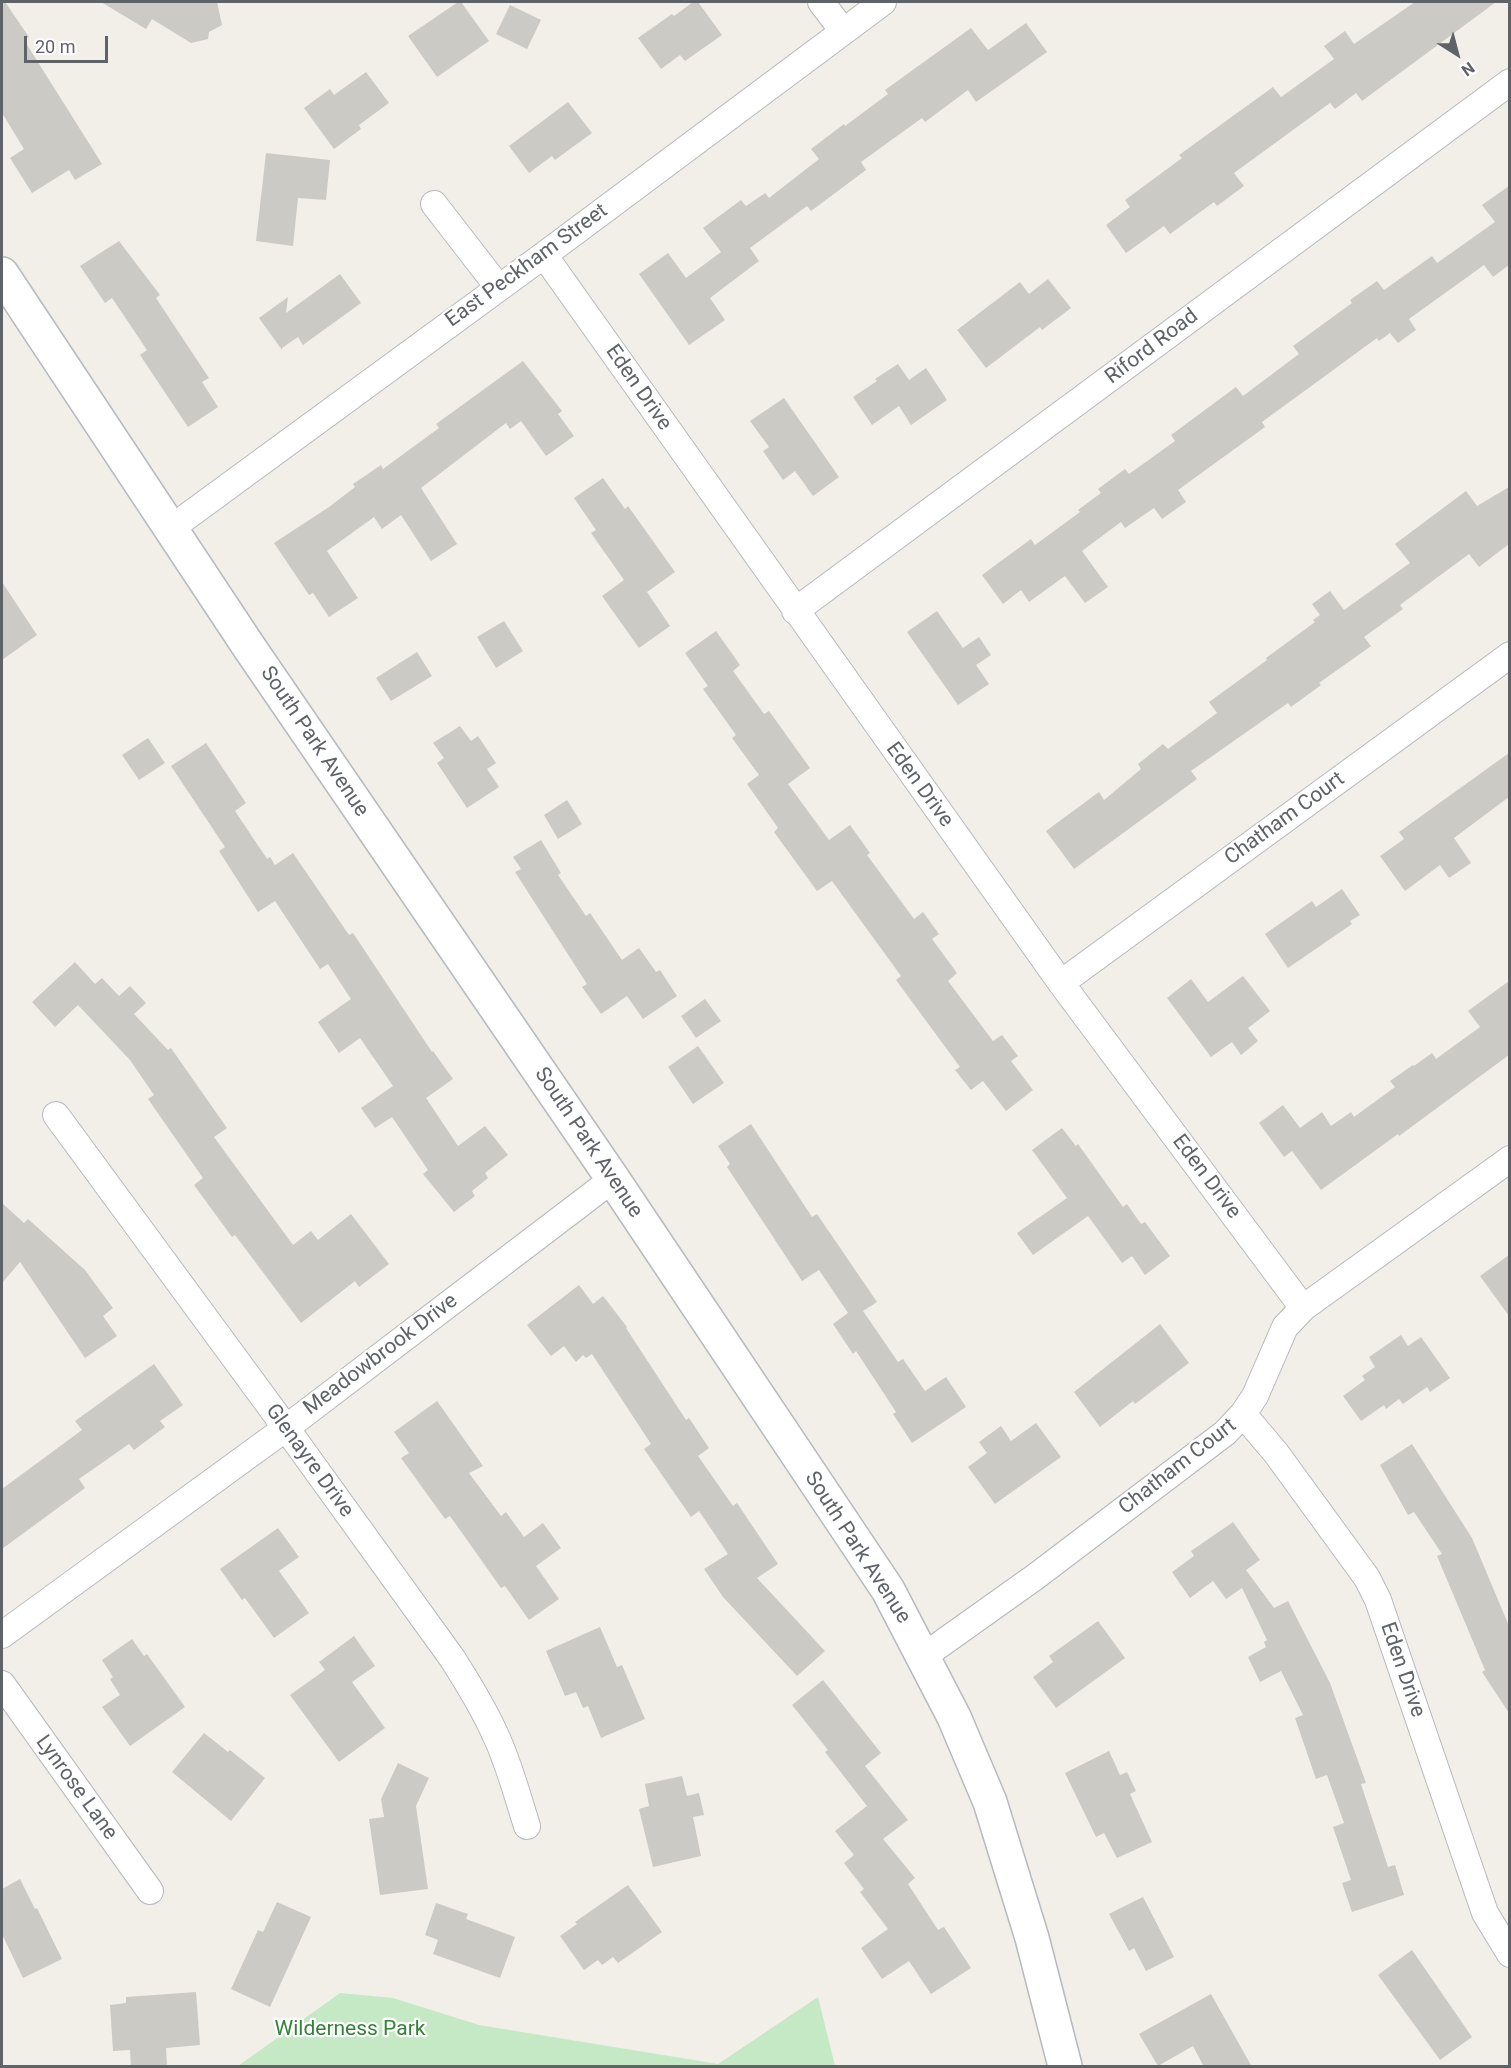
<!DOCTYPE html>
<html>
<head>
<meta charset="utf-8">
<style>
  body { margin:0 }
  #map { position:relative; width:1511px; height:2068px; overflow:hidden; background:#f1efe8; font-family:Roboto,sans-serif }
  canvas { display:block }
  .frame { position:absolute; inset:0; border:3px solid #5f6368; pointer-events:none }
  .north { position:absolute; left:1427px; top:24px; width:60px; height:60px; -webkit-text-stroke:4px #fff; paint-order:stroke; rotate:144deg; font-size:16px; font-weight:700; line-height:24px; text-align:center; color:#5f6368 }
  .north::after { content:''; display:block; margin:auto; width:21px; height:27px; background:#5f6368; clip-path:polygon(50% 0,100% 100%,50% 72%,0 100%) }
  .scale { position:absolute; left:24px; top:36px; width:84px; height:27px; box-sizing:border-box; border:3px solid #5f6368; border-top:0; padding-left:8px; font-size:18px; line-height:21px; white-space:nowrap; color:#5f6368; -webkit-text-stroke:4px #fff; paint-order:stroke }
</style>
</head>
<body>
<div id="map">
<canvas width="1511" height="2068"></canvas>
<div class="frame"></div>
<div class="north">N</div>
<div class="scale">20 m</div>
</div>
<script>
const ctx = document.querySelector('canvas').getContext('2d');
ctx.lineJoin = 'round';
function paint(path, color) { ctx.fillStyle = color; ctx.fill(path, 'evenodd'); }
function trace(path, color, width, dash) { ctx.strokeStyle = color; ctx.lineWidth = width; ctx.lineCap = dash ? 'butt' : 'round'; ctx.setLineDash(dash || []); ctx.stroke(path); }
function label(font, color, halo, rows, align = 'center') {
  ctx.font = font + ' Roboto,sans-serif'; ctx.lineWidth = 4.5; ctx.setLineDash([]); ctx.textBaseline = 'middle'; ctx.strokeStyle = halo; ctx.fillStyle = color; for (const [text, x, y, turn = 0] of rows) {
    ctx.save(); ctx.translate(x, y); ctx.rotate((+turn || 0) * Math.PI / 180); ctx.textAlign = isNaN(turn) ? turn : align; if (halo) ctx.strokeText(text, 0, 0); ctx.fillText(text, 0, 0); ctx.restore();
  }
}
const green = new Path2D(`
  M 340,1993 L 393,1998 L 479,2025 L 718,2064 L 818,1997 L 835,2066 L 238,2066 Z`);
const building = new Path2D(`
  M 2,2 L 5,2 L 29,37 L 24,40 L 102,164 L 75,180 L 69,170 L 32,193 L 10,158 L 24,149 L 2,113 Z
  M 101,2 L 217,2 L 222,25 L 209,32 L 208,39 L 191,43 L 152,19 L 146,29 Z
  M 458,2 L 461,2 L 489,41 L 437,77 L 408,36 Z
  M 693,2 L 698,2 L 722,35 L 685,61 L 680,55 L 661,69 L 638,38 L 672,14 L 674,16 Z
  M 1415,2 L 1496,2 L 1362,101 L 1356,93 L 1335,109 L 1330,103 L 1234,173 L 1244,186 L 1217,206 L 1214,202 L 1170,234 L 1164,226 L 1126,253 L 1106,225 L 1130,207 L 1125,200 L 1182,158 L 1179,155 L 1273,87 L 1281,97 L 1334,59 L 1324,46 L 1345,31 L 1354,44 Z
  M 510,5 L 541,20 L 527,49 L 496,34 Z
  M 1026,23 L 1047,52 L 976,102 L 968,90 L 925,122 L 922,118 L 861,162 L 866,170 L 811,211 L 807,206 L 750,248 L 759,261 L 710,298 L 725,320 L 689,345 L 639,274 L 668,253 L 686,278 L 721,252 L 703,228 L 741,200 L 746,206 L 765,193 L 769,198 L 819,159 L 811,149 L 844,124 L 845,126 L 888,94 L 885,90 L 971,28 L 988,50 Z
  M 366,72 L 389,103 L 359,125 L 361,129 L 334,149 L 304,108 L 330,89 L 334,95 Z
  M 568,102 L 592,133 L 555,160 L 552,156 L 529,173 L 509,146 Z
  M 266,153 L 330,160 L 326,200 L 298,198 L 293,246 L 256,241 Z
  M 1509,186 L 1509,265 L 1493,277 L 1484,265 L 1409,319 L 1416,330 L 1398,343 L 1390,333 L 1379,341 L 1377,338 L 1262,422 L 1265,427 L 1178,490 L 1186,502 L 1162,519 L 1154,508 L 1125,528 L 1121,522 L 1082,551 L 1108,587 L 1085,603 L 1065,576 L 1029,602 L 1021,590 L 1003,604 L 982,575 L 1031,539 L 1035,545 L 1080,512 L 1078,510 L 1101,493 L 1098,489 L 1125,469 L 1129,474 L 1175,441 L 1171,435 L 1236,387 L 1243,396 L 1299,354 L 1293,346 L 1352,303 L 1350,300 L 1377,281 L 1384,290 L 1432,256 L 1437,263 L 1495,222 L 1482,205 Z
  M 119,241 L 160,295 L 156,298 L 209,378 L 202,382 L 218,407 L 188,427 L 140,355 L 147,350 L 112,298 L 105,303 L 80,266 Z
  M 340,274 L 361,303 L 303,345 L 298,337 L 282,348 L 282,350 L 259,318 L 288,297 L 286,313 Z
  M 1048,279 L 1071,308 L 1042,330 L 1040,327 L 986,368 L 957,330 L 1020,282 L 1029,294 Z
  M 523,361 L 562,411 L 558,414 L 574,436 L 546,456 L 521,421 L 510,429 L 506,423 L 421,488 L 457,544 L 431,561 L 401,515 L 382,529 L 374,517 L 327,551 L 358,598 L 329,617 L 313,593 L 309,595 L 274,543 L 329,507 L 355,487 L 353,484 L 381,465 L 383,469 L 439,428 L 436,424 Z
  M 898,364 L 909,380 L 926,368 L 947,400 L 911,425 L 899,406 L 872,425 L 853,397 L 877,381 L 875,379 Z
  M 784,398 L 839,477 L 813,496 L 795,471 L 783,480 L 763,451 L 769,447 L 750,421 Z
  M 603,478 L 625,509 L 628,506 L 675,572 L 647,592 L 670,626 L 639,648 L 602,596 L 624,580 L 591,533 L 596,530 L 574,498 Z
  M 1509,487 L 1509,544 L 1479,567 L 1469,554 L 1400,605 L 1403,609 L 1364,637 L 1371,646 L 1319,683 L 1321,685 L 1291,707 L 1288,703 L 1191,771 L 1197,779 L 1074,869 L 1046,831 L 1099,792 L 1104,800 L 1141,769 L 1138,764 L 1163,744 L 1168,749 L 1217,713 L 1209,702 L 1267,660 L 1266,658 L 1315,622 L 1313,620 L 1320,615 L 1312,604 L 1330,591 L 1344,610 L 1410,563 L 1395,544 L 1466,491 L 1477,506 Z
  M 2,582 L 37,635 L 2,660 Z
  M 937,611 L 963,648 L 979,637 L 991,655 L 976,665 L 989,684 L 958,705 L 907,632 Z
  M 504,621 L 523,651 L 496,668 L 477,637 Z
  M 716,631 L 740,665 L 733,671 L 764,714 L 769,711 L 810,768 L 788,784 L 829,840 L 850,825 L 870,853 L 867,855 L 914,919 L 923,912 L 939,934 L 932,939 L 957,973 L 948,981 L 993,1041 L 1002,1035 L 1018,1056 L 1011,1061 L 1033,1090 L 1006,1111 L 983,1081 L 971,1090 L 955,1070 L 960,1067 L 896,980 L 901,976 L 832,881 L 817,891 L 774,832 L 778,828 L 747,784 L 759,775 L 732,738 L 736,735 L 703,689 L 708,686 L 685,653 Z
  M 417,652 L 432,676 L 391,701 L 376,678 Z
  M 460,726 L 471,741 L 478,736 L 496,763 L 487,769 L 499,787 L 467,808 L 437,763 L 444,758 L 433,743 Z
  M 148,738 L 165,763 L 139,780 L 122,755 Z
  M 206,743 L 246,803 L 235,811 L 267,859 L 270,857 L 275,865 L 293,853 L 349,935 L 353,933 L 432,1052 L 433,1051 L 453,1079 L 426,1098 L 458,1146 L 485,1126 L 508,1155 L 485,1173 L 488,1178 L 472,1191 L 475,1196 L 454,1212 L 423,1174 L 428,1170 L 392,1117 L 375,1128 L 361,1108 L 393,1086 L 360,1038 L 339,1053 L 318,1022 L 351,999 L 328,964 L 320,969 L 275,901 L 258,912 L 219,851 L 225,847 L 171,766 Z
  M 1509,753 L 1509,797 L 1454,838 L 1471,863 L 1449,878 L 1440,865 L 1405,891 L 1380,856 L 1404,839 L 1399,832 Z
  M 567,800 L 582,824 L 558,839 L 544,815 Z
  M 541,840 L 561,873 L 558,875 L 586,916 L 590,913 L 622,960 L 639,948 L 656,972 L 660,970 L 677,996 L 643,1019 L 627,996 L 601,1014 L 582,987 L 587,984 L 515,872 L 521,869 L 513,857 Z
  M 1342,889 L 1360,915 L 1350,921 L 1352,924 L 1288,968 L 1265,934 L 1312,901 L 1316,907 Z
  M 75,962 L 95,984 L 102,978 L 119,996 L 130,986 L 146,1003 L 134,1014 L 168,1050 L 171,1048 L 227,1128 L 214,1137 L 293,1245 L 311,1231 L 318,1240 L 351,1214 L 389,1264 L 359,1287 L 355,1281 L 301,1323 L 235,1235 L 232,1237 L 194,1185 L 203,1178 L 148,1099 L 154,1095 L 130,1060 L 78,1005 L 55,1027 L 32,1002 Z
  M 1243,976 L 1270,1011 L 1248,1028 L 1258,1041 L 1241,1055 L 1232,1042 L 1211,1057 L 1167,998 L 1191,979 L 1208,1002 Z
  M 1509,981 L 1509,1055 L 1399,1136 L 1398,1134 L 1321,1190 L 1292,1151 L 1284,1157 L 1259,1123 L 1283,1105 L 1300,1128 L 1322,1112 L 1331,1126 L 1351,1112 L 1354,1117 L 1395,1087 L 1390,1081 L 1413,1065 L 1414,1066 L 1432,1053 L 1436,1059 L 1480,1027 L 1468,1011 Z
  M 705,999 L 721,1021 L 696,1038 L 681,1016 Z
  M 698,1046 L 724,1083 L 693,1104 L 668,1067 Z
  M 751,1124 L 812,1217 L 817,1214 L 877,1302 L 863,1311 L 898,1362 L 903,1359 L 925,1391 L 946,1377 L 966,1407 L 912,1443 L 893,1414 L 896,1412 L 856,1351 L 853,1354 L 833,1324 L 848,1313 L 819,1270 L 802,1281 L 727,1167 L 730,1164 L 718,1146 Z
  M 1062,1128 L 1076,1146 L 1078,1144 L 1123,1207 L 1127,1204 L 1141,1224 L 1145,1222 L 1170,1256 L 1145,1275 L 1132,1256 L 1122,1263 L 1088,1216 L 1033,1255 L 1017,1233 L 1067,1198 L 1032,1150 Z
  M 2,1203 L 24,1223 L 28,1219 L 85,1270 L 113,1308 L 103,1316 L 117,1336 L 85,1358 L 20,1262 L 2,1283 Z
  M 1509,1255 L 1509,1316 L 1480,1276 Z
  M 579,1285 L 593,1304 L 603,1296 L 627,1327 L 626,1328 L 686,1420 L 689,1418 L 709,1448 L 698,1456 L 733,1506 L 737,1503 L 778,1564 L 757,1578 L 825,1651 L 797,1676 L 723,1597 L 704,1569 L 728,1554 L 699,1511 L 691,1517 L 644,1449 L 651,1444 L 592,1354 L 586,1358 L 583,1355 L 576,1362 L 564,1346 L 551,1356 L 527,1325 Z
  M 1160,1324 L 1189,1363 L 1135,1404 L 1133,1401 L 1100,1427 L 1074,1392 Z
  M 1401,1335 L 1408,1346 L 1421,1337 L 1450,1378 L 1430,1392 L 1427,1387 L 1403,1404 L 1399,1399 L 1386,1409 L 1384,1405 L 1361,1421 L 1343,1396 L 1365,1380 L 1362,1376 L 1375,1367 L 1369,1357 Z
  M 154,1364 L 183,1405 L 160,1421 L 165,1427 L 134,1450 L 129,1444 L 79,1479 L 85,1488 L 2,1549 L 2,1489 L 82,1430 L 75,1421 Z
  M 437,1401 L 483,1466 L 469,1473 L 501,1516 L 506,1512 L 524,1537 L 543,1523 L 561,1548 L 536,1566 L 559,1599 L 529,1620 L 505,1586 L 501,1588 L 450,1516 L 445,1519 L 401,1458 L 409,1453 L 394,1432 Z
  M 1036,1423 L 1061,1457 L 995,1504 L 968,1467 L 987,1453 L 979,1442 L 1001,1426 L 1011,1441 Z
  M 1412,1444 L 1472,1538 L 1509,1626 L 1509,1713 L 1482,1672 L 1485,1670 L 1437,1556 L 1442,1554 L 1414,1512 L 1408,1515 L 1380,1465 Z
  M 1233,1522 L 1260,1560 L 1246,1570 L 1274,1608 L 1288,1601 L 1330,1683 L 1366,1783 L 1361,1784 L 1388,1867 L 1395,1865 L 1404,1895 L 1352,1912 L 1342,1883 L 1351,1880 L 1333,1827 L 1344,1823 L 1327,1775 L 1316,1779 L 1295,1718 L 1303,1715 L 1281,1671 L 1260,1682 L 1248,1657 L 1266,1647 L 1264,1642 L 1267,1640 L 1242,1588 L 1226,1599 L 1213,1581 L 1190,1598 L 1172,1572 L 1194,1556 L 1191,1551 Z
  M 278,1528 L 299,1557 L 279,1571 L 309,1613 L 274,1638 L 245,1598 L 242,1600 L 220,1569 Z
  M 1098,1621 L 1125,1658 L 1056,1708 L 1033,1677 L 1053,1662 L 1049,1656 Z
  M 600,1627 L 617,1667 L 622,1665 L 645,1719 L 601,1738 L 588,1706 L 583,1708 L 576,1692 L 565,1696 L 546,1651 Z
  M 354,1636 L 375,1666 L 352,1682 L 385,1728 L 339,1762 L 290,1695 L 325,1670 L 319,1662 Z
  M 132,1639 L 144,1656 L 147,1654 L 185,1707 L 130,1746 L 102,1707 L 120,1695 L 110,1679 L 113,1677 L 102,1660 Z
  M 823,1680 L 881,1753 L 865,1766 L 908,1820 L 883,1839 L 915,1878 L 908,1884 L 938,1930 L 944,1927 L 971,1968 L 931,1994 L 909,1961 L 882,1979 L 861,1948 L 888,1929 L 860,1892 L 864,1889 L 844,1863 L 854,1855 L 835,1831 L 867,1806 L 825,1752 L 828,1750 L 792,1705 Z
  M 204,1733 L 228,1752 L 230,1750 L 265,1778 L 231,1821 L 172,1772 Z
  M 1109,1751 L 1120,1775 L 1127,1772 L 1136,1791 L 1130,1794 L 1152,1842 L 1117,1858 L 1104,1833 L 1096,1837 L 1065,1773 Z
  M 398,1763 L 429,1778 L 416,1806 L 428,1889 L 380,1895 L 369,1819 L 384,1817 L 381,1799 Z
  M 682,1776 L 687,1796 L 699,1793 L 704,1815 L 693,1817 L 701,1856 L 653,1867 L 639,1809 L 649,1806 L 645,1784 Z
  M 20,1879 L 35,1909 L 37,1908 L 62,1959 L 23,1978 L 2,1934 L 2,1889 Z
  M 628,1885 L 662,1932 L 618,1963 L 613,1957 L 602,1965 L 598,1960 L 584,1970 L 560,1936 L 577,1924 L 575,1922 Z
  M 1143,1897 L 1174,1957 L 1146,1971 L 1134,1948 L 1129,1951 L 1109,1914 Z
  M 277,1902 L 311,1917 L 270,2007 L 231,1989 L 258,1930 L 263,1932 Z
  M 436,1903 L 468,1914 L 466,1919 L 515,1937 L 500,1978 L 433,1954 L 438,1940 L 425,1935 Z
  M 1412,1950 L 1472,2037 L 1440,2060 L 1378,1975 Z
  M 196,1992 L 200,2045 L 166,2048 L 167,2065 L 143,2067 L 131,2067 L 130,2050 L 113,2051 L 110,2005 L 126,2003 L 126,1997 Z
  M 1211,1994 L 1252,2067 L 1204,2067 L 1193,2046 L 1158,2066 L 1139,2034 Z`);
const street = new Path2D(`
  M 821,2 L 843,31
  M 434,204 L 499,288
  M 544,255 L 1061,983 L 1303,1308
  M 170,529 L 544,255 L 883,2
  M 795,611 L 1510,82
  M 1061,983 L 1510,655
  M 56,1115 L 286,1428 L 452,1658 C 468,1683 483,1707 495,1734 C 509,1763 517,1795 527,1826
  M 1243,1414 L 1276,1453 L 1367,1578 L 1378,1600 L 1485,1913 L 1510,1954
  M 2,1635 L 286,1428 L 613,1179
  M 924,1656 L 1035,1577 L 1225,1433 L 1243,1414 L 1255,1396 L 1285,1327 L 1303,1308 L 1510,1159
  M 2,1684 L 150,1891`);
const secondary = new Path2D(`
  M 2,274 L 249,647 L 613,1179 L 888,1590 L 954,1717 L 990,1802 L 1032,1938 L 1065,2066`);
const streetNames = [
  ["East Peckham Street",527,266,-36],
  ["Riford Road",1152,347,-37],
  ["Eden Drive",638,388,55],
  ["South Park Avenue",314,742,56],
  ["Eden Drive",919,785,54],
  ["Chatham Court",1285,819,-36],
  ["South Park Avenue",588,1143,56],
  ["Eden Drive",1206,1177,53],
  ["Meadowbrook Drive",381,1355,-37],
  ["Glenayre Drive",309,1461,54],
  ["Chatham Court",1178,1467,-38],
  ["South Park Avenue",857,1548,57],
  ["Eden Drive",1402,1670,71],
  ["Lynrose Lane",76,1788,54]
];
const parkNames = [
  ["Wilderness Park",350,2030]
];
paint(green, '#c5e8c5');
paint(building, '#cccac5');
trace(street, '#b5b8bc', 28);
trace(secondary, '#b6babf', 36);
trace(street, '#fff', 26);
trace(secondary, '#fff', 33);
label('21px', '#5f6368', '#fff', streetNames);
label('21px', '#348238', '#fff', parkNames);
</script>
</body>
</html>
